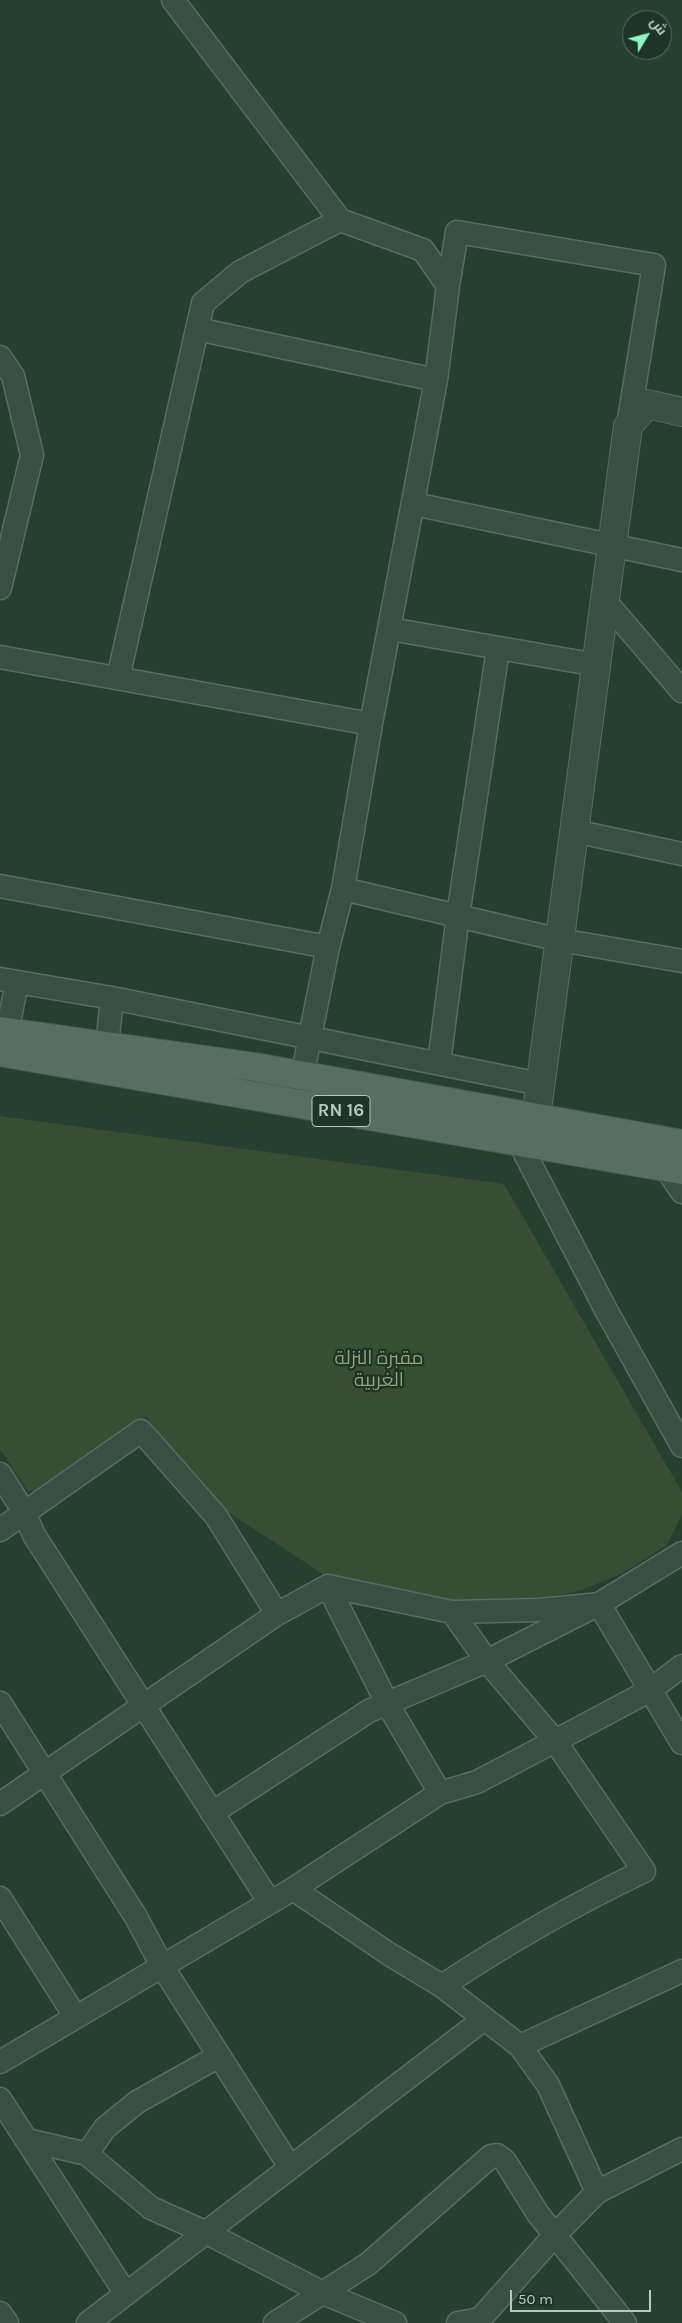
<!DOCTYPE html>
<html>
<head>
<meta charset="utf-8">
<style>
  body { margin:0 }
  #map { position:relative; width:682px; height:2323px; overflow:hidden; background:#253f31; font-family:Karla,Cairo,sans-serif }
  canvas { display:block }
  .north { position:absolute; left:622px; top:10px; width:50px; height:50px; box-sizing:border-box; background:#1e3429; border:1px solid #5a7065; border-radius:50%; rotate:53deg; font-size:14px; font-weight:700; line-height:20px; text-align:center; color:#b5c9c0 }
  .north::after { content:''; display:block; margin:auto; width:18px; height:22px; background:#8ef6c4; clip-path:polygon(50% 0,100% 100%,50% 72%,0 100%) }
  .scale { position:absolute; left:510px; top:2290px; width:141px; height:22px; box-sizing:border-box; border:2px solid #b5c9c0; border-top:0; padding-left:6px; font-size:15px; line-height:18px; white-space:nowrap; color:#b5c9c0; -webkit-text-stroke:4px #1e3429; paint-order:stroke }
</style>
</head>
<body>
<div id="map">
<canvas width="682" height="2323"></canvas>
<div class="north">ش</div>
<div class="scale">50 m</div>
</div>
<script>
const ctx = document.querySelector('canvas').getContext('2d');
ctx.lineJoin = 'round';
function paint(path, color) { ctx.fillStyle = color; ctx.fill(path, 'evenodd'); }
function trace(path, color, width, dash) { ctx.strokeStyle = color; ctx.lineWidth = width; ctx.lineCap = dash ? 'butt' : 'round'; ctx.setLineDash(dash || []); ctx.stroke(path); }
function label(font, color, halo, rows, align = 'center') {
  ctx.font = font + ' Karla,Cairo,sans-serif'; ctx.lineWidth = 4.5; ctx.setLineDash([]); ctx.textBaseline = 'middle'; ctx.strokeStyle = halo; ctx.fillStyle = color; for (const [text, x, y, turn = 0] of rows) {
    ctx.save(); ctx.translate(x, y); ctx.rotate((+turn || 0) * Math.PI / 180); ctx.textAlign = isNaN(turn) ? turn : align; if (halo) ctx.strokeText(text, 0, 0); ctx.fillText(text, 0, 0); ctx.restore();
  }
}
const green = new Path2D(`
  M 0,1116 L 504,1184 L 682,1492 L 682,1514 L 667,1545 L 621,1574 L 579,1591 L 529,1602 L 460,1604 L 346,1589 L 217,1505 L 146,1416 L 36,1493 L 27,1490 L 0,1449 Z`);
const minor = new Path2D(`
  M 173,0 L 340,220 L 423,250 L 448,286 L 436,380 L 371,724 L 343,889 L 328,947 L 299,1092
  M 448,286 L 457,232 L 654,265 L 628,426
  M 197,329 L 436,380
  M 0,357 L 13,376 L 32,455 L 0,588
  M 414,504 L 682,560
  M 605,601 L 682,691
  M 390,629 L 597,665
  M 0,657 L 371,724
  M 118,678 L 203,303 L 240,272 L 340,220
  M 574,831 L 682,854
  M 0,886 L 328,947
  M 343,889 L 560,940 L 682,961
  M 0,979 L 112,998 L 540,1084
  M 7,1032 L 17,983
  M 107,1046 L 112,998
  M 439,1063 L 458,916 L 498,649
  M 519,1142 L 606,1310 L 682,1446
  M 665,1167 L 682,1192
  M 0,1474 L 24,1512 L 34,1535 L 269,1901
  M 0,1530 L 141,1431 L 216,1516 L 277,1614
  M 328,1586 L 387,1703 L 440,1793
  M 0,1703 L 136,1917 L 162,1966 L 290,2167
  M 0,1804 L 277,1614 L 328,1586 L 452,1612 L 540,1610 L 599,1604 L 682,1743
  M 212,1813 L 369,1711 L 487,1661 L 599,1604 L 682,1553
  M 293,1889 L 389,1954 L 442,1986 L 520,2046 L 548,2085 L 597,2192
  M 0,1898 L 75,2016
  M 442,1986 C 507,1943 573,1905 644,1871 L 555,1741 L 487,1661 L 452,1612
  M 520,2046 L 682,1971
  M 0,2062 L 293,1889 L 440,1793 L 477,1782 L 555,1741 L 649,1691 L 682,1666
  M 0,2099 L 126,2294
  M 27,2140 L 87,2154 L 151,2208 L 205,2232 L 323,2293 L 395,2323
  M 87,2154 L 105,2128 L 137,2102 L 219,2056
  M 0,2313 L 7,2323
  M 88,2323 L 484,2019
  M 275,2323 L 368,2264 L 491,2156 L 497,2155 L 505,2161 L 538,2214 L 625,2323
  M 458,2323 L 480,2319 L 555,2235 L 597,2192 L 682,2149`);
const tertiary = new Path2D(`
  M 536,1118 L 628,426 L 647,404 L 682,412`);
const primary = new Path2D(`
  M 0,1031 L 255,1067 L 682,1144
  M 0,1052 L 682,1170`);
const shields = [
  [341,1111,58]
];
const shieldNames = [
  ["RN 16",341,1111]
];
const parkNames = [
  ["مقبرة النزلة",379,1359],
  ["الغربية",379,1381]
];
paint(green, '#384e33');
trace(minor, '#576c62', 25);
trace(tertiary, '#576c62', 30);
trace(primary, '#455b50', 30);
trace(minor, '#394f44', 22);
trace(tertiary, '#394f44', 28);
trace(primary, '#576f63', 28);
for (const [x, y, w] of shields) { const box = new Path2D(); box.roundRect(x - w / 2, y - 15.5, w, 31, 4); ctx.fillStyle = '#1e3429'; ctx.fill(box); trace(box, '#b5c9c0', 1); }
label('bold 18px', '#b5c9c0', null, shieldNames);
label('19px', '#999f74', '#1e3429', parkNames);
</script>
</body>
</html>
